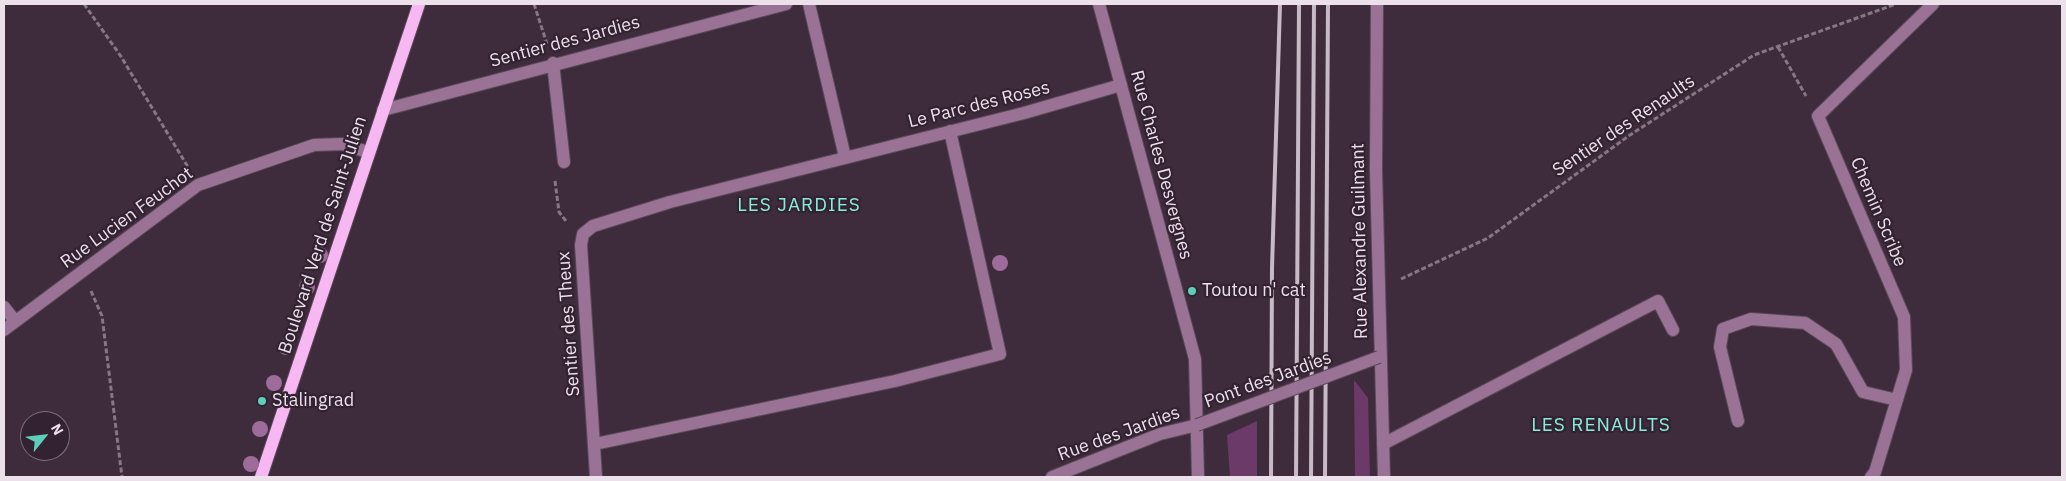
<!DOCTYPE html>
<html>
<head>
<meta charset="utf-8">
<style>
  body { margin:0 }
  #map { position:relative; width:2066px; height:481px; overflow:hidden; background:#3e2c3c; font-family:"IBM Plex Sans",sans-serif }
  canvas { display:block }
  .frame { position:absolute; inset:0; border:5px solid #ece0eb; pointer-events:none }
  .north { position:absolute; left:20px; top:411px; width:50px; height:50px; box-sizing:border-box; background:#332232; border:1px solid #7d6e7c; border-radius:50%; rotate:61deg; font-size:14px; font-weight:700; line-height:20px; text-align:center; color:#ece0eb }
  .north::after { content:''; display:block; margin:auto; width:18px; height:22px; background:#5dceb9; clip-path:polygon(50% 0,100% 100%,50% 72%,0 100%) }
</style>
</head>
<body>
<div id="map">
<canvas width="2066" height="481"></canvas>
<div class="frame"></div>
<div class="north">N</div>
</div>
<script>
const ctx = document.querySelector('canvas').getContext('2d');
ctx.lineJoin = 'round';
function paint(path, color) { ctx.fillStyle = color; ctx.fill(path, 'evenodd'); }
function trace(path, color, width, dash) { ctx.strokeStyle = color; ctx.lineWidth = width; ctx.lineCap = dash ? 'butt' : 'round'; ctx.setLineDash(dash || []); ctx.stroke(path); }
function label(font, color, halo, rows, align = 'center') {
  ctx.font = font + ' "IBM Plex Sans",sans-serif'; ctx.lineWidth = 4.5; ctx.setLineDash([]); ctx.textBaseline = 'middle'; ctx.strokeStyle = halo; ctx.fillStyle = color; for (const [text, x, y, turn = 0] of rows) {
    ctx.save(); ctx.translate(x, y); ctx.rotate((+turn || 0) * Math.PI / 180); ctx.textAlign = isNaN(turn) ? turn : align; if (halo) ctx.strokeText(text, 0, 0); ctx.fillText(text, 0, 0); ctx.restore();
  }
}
const green = new Path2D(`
  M 1354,380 L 1368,398 L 1370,477 L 1355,477 Z
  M 1257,421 L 1257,477 L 1230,477 L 1227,435 Z`);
const path = new Path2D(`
  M 84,4 L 120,55 L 188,167
  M 534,4 L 547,44
  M 1778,47 L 1806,96
  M 555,181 L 559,212 L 566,221
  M 1401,279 L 1488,238 L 1630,135 L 1754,55 L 1896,4
  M 91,291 L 102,316 L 122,477`);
const minor = new Path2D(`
  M 809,4 L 845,157
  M 1099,4 L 1195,359 L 1198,477
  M 1377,4 L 1376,170 L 1384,477
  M 553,63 L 564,162
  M 383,110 L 786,4
  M 4,307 L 15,321
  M 4,330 L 198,185 L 314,145 L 342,144 L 368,152
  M 1738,421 L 1720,347 L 1723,329 L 1751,319 L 1805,323 L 1836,344 L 1863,392 L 1897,400
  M 595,444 L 895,381 L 1000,354 L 950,131
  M 1383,444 L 1658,301 L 1673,330
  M 596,477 L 581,245 L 583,234 L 593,226 L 670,202 L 1024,113 L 1121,85
  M 1052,477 L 1160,434 L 1197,425
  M 1871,477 L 1875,472 L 1906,370 L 1904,317 L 1818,116 L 1933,4`);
const major = new Path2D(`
  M 261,477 L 419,4`);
const rail = new Path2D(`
  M 1271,477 L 1272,268 L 1280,4
  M 1296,477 L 1299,4
  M 1311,477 L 1314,4
  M 1325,477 L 1328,4`);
const minorBridge = new Path2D(`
  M 1197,425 L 1379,357`);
const trees = [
  [320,255],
  [1000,263],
  [307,287],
  [286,347],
  [274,383],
  [260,429],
  [251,464]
];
const markers = [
  [1192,291,5,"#5dceb9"],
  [262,401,5,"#5dceb9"]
];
const streetNames = [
  ["Sentier des Jardies",565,42,-15],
  ["Le Parc des Roses",979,105,-14],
  ["Sentier des Renaults",1624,126,-34],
  ["Rue Charles Desvergnes",1161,165,75],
  ["Chemin Scribe",1878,212,67],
  ["Rue Lucien Feuchot",127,218,-36],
  ["Boulevard Verd de Saint-Julien",323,235,-72],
  ["Rue Alexandre Guilmant",1360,241,-91],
  ["Sentier des Theux",569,324,-94],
  ["Pont des Jardies",1268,380,-20],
  ["Rue des Jardies",1119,434,-20]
];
const poiNames = [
  ["Toutou n' cat",1202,291],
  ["Stalingrad",272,401]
];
const neighbourhoodNames = [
  ["LES JARDIES",799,206],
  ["LES RENAULTS",1601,426]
];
paint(green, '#6c3a69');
trace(minor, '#5a4958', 14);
trace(major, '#5a4958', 14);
trace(path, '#867784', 3, [5, 2.5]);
trace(minor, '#9a7296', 12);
trace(major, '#f7b7f2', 12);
trace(rail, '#c7bac6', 4);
trace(minorBridge, '#5a4958', 14, []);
trace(minorBridge, '#9a7296', 12);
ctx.fillStyle = '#9e6c9a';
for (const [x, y] of trees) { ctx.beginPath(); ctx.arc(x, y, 8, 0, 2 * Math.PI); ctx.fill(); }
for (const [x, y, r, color] of markers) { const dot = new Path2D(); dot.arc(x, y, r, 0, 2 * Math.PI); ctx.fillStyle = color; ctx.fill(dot); trace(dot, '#332232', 2); }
label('18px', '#ece0eb', '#332232', streetNames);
label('18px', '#ece0eb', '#332232', poiNames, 'left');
ctx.letterSpacing = '1px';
label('19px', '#88edd8', '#332232', neighbourhoodNames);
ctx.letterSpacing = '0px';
</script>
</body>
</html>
